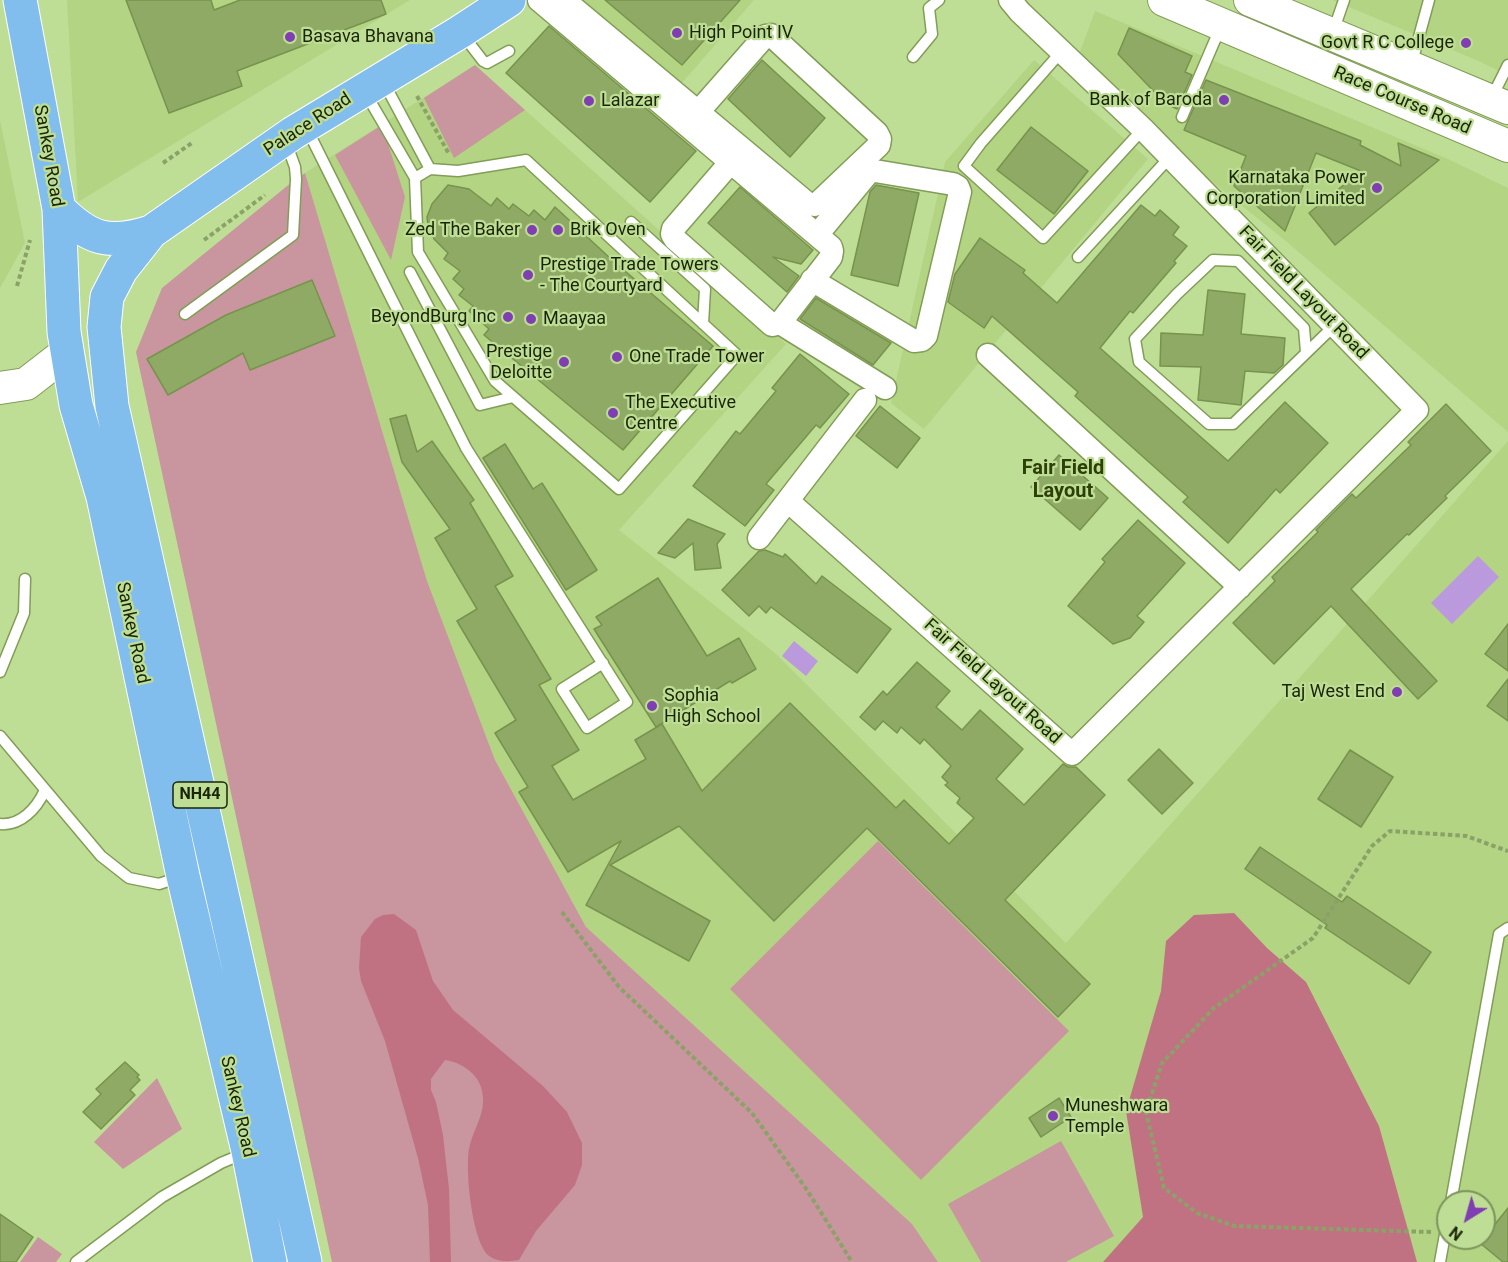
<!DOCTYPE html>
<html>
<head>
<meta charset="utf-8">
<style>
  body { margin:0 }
  #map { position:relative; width:1508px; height:1262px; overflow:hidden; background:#bfde95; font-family:Roboto,sans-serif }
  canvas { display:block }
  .north { position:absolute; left:1436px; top:1190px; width:60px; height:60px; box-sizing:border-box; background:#bfde95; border:2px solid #7d945c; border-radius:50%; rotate:217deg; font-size:16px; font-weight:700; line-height:24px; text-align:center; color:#1a2507 }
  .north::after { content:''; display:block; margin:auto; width:21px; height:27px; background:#7f3eb2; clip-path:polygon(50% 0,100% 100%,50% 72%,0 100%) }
</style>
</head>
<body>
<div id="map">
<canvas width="1508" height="1262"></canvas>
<div class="north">N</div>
</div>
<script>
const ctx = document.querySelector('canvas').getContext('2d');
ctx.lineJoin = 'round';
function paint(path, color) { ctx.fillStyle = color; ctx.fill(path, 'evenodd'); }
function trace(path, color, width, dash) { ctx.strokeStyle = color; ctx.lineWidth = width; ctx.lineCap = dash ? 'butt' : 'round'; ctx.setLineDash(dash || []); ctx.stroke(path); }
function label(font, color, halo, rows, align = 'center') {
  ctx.font = font + ' Roboto,sans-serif'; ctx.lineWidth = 4.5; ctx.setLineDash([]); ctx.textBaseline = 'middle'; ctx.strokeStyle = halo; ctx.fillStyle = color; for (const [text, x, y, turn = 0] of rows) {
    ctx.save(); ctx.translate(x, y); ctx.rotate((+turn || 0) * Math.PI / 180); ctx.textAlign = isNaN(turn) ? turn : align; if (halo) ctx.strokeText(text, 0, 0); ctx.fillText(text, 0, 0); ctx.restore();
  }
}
const built = new Path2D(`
  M 67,0 L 410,0 L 78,202 Z
  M 569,0 L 754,0 L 675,91 Z
  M 1332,0 L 1508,0 L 1508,76 L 1481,62 Z
  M 1095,11 L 1448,159 L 1508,188 L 1508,432 L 1287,242 L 1210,180 L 1080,52 Z
  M 1034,60 L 1148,159 L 924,429 L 891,403 L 945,162 Z
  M 475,65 L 786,344 L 619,530 L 775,653 L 1066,943 L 1508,441 L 1508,1262 L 938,1262 L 912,1224 L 586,927 L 495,760 L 427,581 L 305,173 ZM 1448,1202 L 1484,1202 L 1484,1238 L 1448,1238 Z
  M 0,120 L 25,243 L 0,288 Z`);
const green = new Path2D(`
  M 475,65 L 525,110 L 454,158 L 424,98 Z
  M 382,125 L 405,197 L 391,260 L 335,155 Z
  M 305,173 L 427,581 L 495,760 L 586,927 L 912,1224 L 938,1262 L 332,1262 L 136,352 L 162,288 L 292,182 Z
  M 878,841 L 1069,1031 L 921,1180 L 730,989 Z
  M 157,1078 L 182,1129 L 123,1169 L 94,1142 Z
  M 1061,1141 L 1114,1236 L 1066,1262 L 981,1262 L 948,1204 Z
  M 38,1237 L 62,1254 L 56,1262 L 20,1262 Z`);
const forest = new Path2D(`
  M 1234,913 L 1267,948 L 1306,982 L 1379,1126 L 1417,1262 L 1103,1262 L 1143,1217 L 1126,1111 L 1161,991 L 1166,941 L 1194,915 Z
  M 394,914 L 416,930 L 433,981 L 453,1010 L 543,1086 L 567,1112 L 582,1143 L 582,1165 L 575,1185 L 536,1231 L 519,1260 C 508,1262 498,1262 489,1256 C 472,1242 465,1170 469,1149 C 473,1128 487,1113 482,1091 C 479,1074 461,1062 445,1060 L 431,1079 L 431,1090 L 436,1102 L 443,1135 L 449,1189 L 451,1262 L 430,1262 L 428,1205 L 418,1158 L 385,1041 L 361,981 L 359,968 L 361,937 L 375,919 L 383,915 Z`);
const water = new Path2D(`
  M 1478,556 L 1499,577 L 1452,624 L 1431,603 Z
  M 794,641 L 818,661 L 806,676 L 782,656 Z`);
const building = new Path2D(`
  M 126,0 L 211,0 L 214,10 L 240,0 L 381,0 L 386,14 L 237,71 L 242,86 L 169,113 Z
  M 605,0 L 740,0 L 682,65 Z
  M 549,26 L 696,151 L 650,202 L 506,73 Z
  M 1129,28 L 1192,56 L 1185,72 L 1192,75 L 1177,109 L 1165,103 L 1118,54 Z
  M 762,60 L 825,118 L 790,157 L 728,99 Z
  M 1206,80 L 1361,141 L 1360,145 L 1401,166 L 1398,143 L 1439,160 L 1335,245 L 1309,213 L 1361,171 L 1316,153 L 1285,231 L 1234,186 L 1246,156 L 1184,130 Z
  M 1031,127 L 1088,171 L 1054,214 L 997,170 Z
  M 448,185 L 469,189 L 491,206 L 497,198 L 509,209 L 513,204 L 529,216 L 534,210 L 545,220 L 555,207 L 612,260 L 713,346 L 623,450 L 484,335 L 489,329 L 469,311 L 473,306 L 459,295 L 464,289 L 453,279 L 460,271 L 444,259 L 448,253 L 434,239 L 428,225 L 427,217 L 432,204 Z
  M 876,185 L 919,193 L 898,286 L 851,275 L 870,192 Z
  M 740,187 L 813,250 L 801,264 L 773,257 L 799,276 L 787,292 L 708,223 Z
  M 1141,205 L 1155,216 L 1160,210 L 1179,227 L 1173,235 L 1187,246 L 1174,261 L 1176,263 L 1133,313 L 1130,311 L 1100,348 L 1228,461 L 1285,402 L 1328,443 L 1280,493 L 1276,489 L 1228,543 L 1183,502 L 1188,497 L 1075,396 L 1078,392 L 992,316 L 984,328 L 948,302 L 955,274 L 980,238 L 1025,270 L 1023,273 L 1057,303 Z
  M 312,280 L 335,336 L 250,370 L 243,353 L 168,395 L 147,359 L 226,315 Z
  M 1208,290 L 1245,294 L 1241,334 L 1285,338 L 1283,365 L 1274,373 L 1245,371 L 1241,405 L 1198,400 L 1201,367 L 1160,366 L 1161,333 L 1203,335 Z
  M 816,298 L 891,343 L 873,365 L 800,319 Z
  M 800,354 L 849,394 L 820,428 L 816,425 L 766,484 L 774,490 L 745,526 L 693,486 L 736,431 L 740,434 L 776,391 L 772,388 Z
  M 1446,404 L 1491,451 L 1445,496 L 1447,498 L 1409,535 L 1407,534 L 1351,589 L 1437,681 L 1418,699 L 1331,606 L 1274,664 L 1233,623 L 1275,581 L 1272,577 L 1318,532 L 1316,530 L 1352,494 L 1356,498 L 1411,445 L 1408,442 Z
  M 880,406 L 920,438 L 897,468 L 856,436 Z
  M 406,415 L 417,452 L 432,441 L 474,500 L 470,503 L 513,576 L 495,586 L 551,679 L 539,685 L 579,750 L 552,766 L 573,800 L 646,759 L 635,740 L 662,724 L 702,791 L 790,703 L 896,808 L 904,800 L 949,844 L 974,818 L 957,803 L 960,798 L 945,785 L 948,783 L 942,777 L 951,766 L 924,739 L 920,744 L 901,727 L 897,733 L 883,721 L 875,730 L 860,717 L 883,691 L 887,695 L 917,662 L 950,691 L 936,707 L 962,730 L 980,710 L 1023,749 L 996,779 L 1024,805 L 1063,764 L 1068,767 L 1076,767 L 1105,795 L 1005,900 L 1090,984 L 1058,1017 L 867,828 L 774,921 L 679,826 L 610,865 L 710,921 L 689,961 L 586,905 L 621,841 L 568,872 L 519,792 L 528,787 L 495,733 L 516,720 L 457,621 L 477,609 L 435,538 L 450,529 L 402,462 L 390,419 Z
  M 505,444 L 533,489 L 542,483 L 597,570 L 566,590 L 483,458 Z
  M 1059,455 L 1108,498 L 1080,530 L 1031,487 Z
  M 688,519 L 725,534 L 717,544 L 721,568 L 695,570 L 693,543 L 675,558 L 658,553 Z
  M 1138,520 L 1185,563 L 1137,616 L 1144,622 L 1130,638 L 1113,644 L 1068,606 L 1105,562 L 1102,559 Z
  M 765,550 L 783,557 L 785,554 L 816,584 L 822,576 L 891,629 L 857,673 L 771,607 L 766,613 L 759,606 L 749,616 L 722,590 L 759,551 Z
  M 658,578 L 707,656 L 739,638 L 756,669 L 732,683 L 730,681 L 656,727 L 594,629 L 602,625 L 596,617 Z
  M 1508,624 L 1508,671 L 1485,654 Z
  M 1508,679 L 1508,721 L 1487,706 Z
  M 1159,749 L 1193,783 L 1162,814 L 1128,780 Z
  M 1350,750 L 1393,777 L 1361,827 L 1318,799 Z
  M 1260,847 L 1342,902 L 1347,896 L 1431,952 L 1409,984 L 1325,928 L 1327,925 L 1245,869 Z
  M 125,1062 L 139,1075 L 137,1077 L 140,1080 L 130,1090 L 135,1095 L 101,1129 L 83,1112 L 101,1094 L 96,1089 Z
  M 1059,1098 L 1071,1117 L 1041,1137 L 1029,1118 Z
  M 1508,1208 L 1508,1262 L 1503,1262 L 1480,1243 Z
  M 0,1214 L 33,1237 L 16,1262 L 0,1262 Z`);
const path = new Path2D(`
  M 417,96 L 449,154
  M 163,163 L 192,143
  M 204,240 L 265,195
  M 17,286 L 30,240
  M 562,912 L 619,987 L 752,1113 L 807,1190 L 852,1262
  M 1431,1232 L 1234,1226 L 1197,1213 L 1164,1188 L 1146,1112 L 1162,1063 L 1214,1008 L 1313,938 L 1372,846 L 1390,831 L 1466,836 L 1508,851`);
const lane = new Path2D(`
  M 1333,32 L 1344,0
  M 463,35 L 483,61 L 487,63 L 509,51
  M 1061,52 L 981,143 L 964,166 L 1043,238 L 1143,129
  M 913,57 L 932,34 L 929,8 L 939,0
  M 1411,66 L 1429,0
  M 383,81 L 430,169
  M 366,94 L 415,178 L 418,252 L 495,381 L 619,489 L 737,355 L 526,160 L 458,171 L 430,169 L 415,178
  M 1492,97 L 1508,65
  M 1182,117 L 1221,26
  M 307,129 L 466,448 L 627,702 L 587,728 L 562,689 L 603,663
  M 631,222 L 705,289 L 703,324
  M 1078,257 L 1170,157
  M 410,272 L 480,405 L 513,397
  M 185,314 L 293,235 L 296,179 L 295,167 L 286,142
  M 1306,352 L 1304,328 L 1238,261 L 1213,260 L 1177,294 L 1135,339 L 1139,362 L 1209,424 L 1233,424 L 1335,325
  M 0,672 L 24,613 L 25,579
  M 0,736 L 101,856 L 129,878 L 159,884 L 180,877
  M 0,824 C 21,826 37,808 45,790
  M 1451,1202 L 1499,934 L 1508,928
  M 76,1262 L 162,1197 L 221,1163 L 245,1153
  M 1440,1262 L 1448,1218`);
const street = new Path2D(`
  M 539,0 L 831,247 L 832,251 L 831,257 L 780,323 L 772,325 L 675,239 L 672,234 L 673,229 L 730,163
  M 564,0 L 807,203 L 814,205 L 819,202 L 879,145 L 880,139 L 877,133 L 771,35 L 765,36 L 699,111
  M 812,280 L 914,341 L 922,340 L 926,336 L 960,192 L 958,187 L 953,184 L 875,171 L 869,172 L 817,235
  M 780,323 L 885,388
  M 988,355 L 1240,587
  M 788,501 L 1072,754 L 1417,410 L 1143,129 L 1020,12 L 1010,0
  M 759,538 L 865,400`);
const secondary = new Path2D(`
  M 1164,0 L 1508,146
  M 1250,0 L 1508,108
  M 0,388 L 26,384 L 66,353`);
const primary = new Path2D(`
  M 20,0 L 59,209 L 64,332 L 76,405 L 103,497 L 183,876 L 248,1151 L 270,1262
  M 59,209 C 90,240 109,245 151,232
  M 305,1262 L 112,406 L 104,327 L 107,297 L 121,270 L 151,232 L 293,133 L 460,32 L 509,0`);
const markers = [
  [677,33,6,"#7f3eb2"],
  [290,37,6,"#7f3eb2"],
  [1466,43,6,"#7f3eb2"],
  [1224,100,6,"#7f3eb2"],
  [589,101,6,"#7f3eb2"],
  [1377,188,6,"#7f3eb2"],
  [532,230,6,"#7f3eb2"],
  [558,230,6,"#7f3eb2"],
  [528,275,6,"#7f3eb2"],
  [508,317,6,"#7f3eb2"],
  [531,319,6,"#7f3eb2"],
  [617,357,6,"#7f3eb2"],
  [564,362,6,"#7f3eb2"],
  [613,413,6,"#7f3eb2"],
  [1397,692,6,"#7f3eb2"],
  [652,706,6,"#7f3eb2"],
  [1053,1116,6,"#7f3eb2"]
];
const shields = [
  [200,795,54]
];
const shieldNames = [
  ["NH44",200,795]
];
const poiNames = [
  ["High Point IV",689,33],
  ["Basava Bhavana",302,37],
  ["Govt R C College",1454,43,"right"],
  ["Bank of Baroda",1212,100,"right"],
  ["Lalazar",601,101],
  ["Karnataka Power",1365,178,"right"],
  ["Corporation Limited",1365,199,"right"],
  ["Zed The Baker",520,230,"right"],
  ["Brik Oven",570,230],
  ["Prestige Trade Towers",540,265],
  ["- The Courtyard",540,286],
  ["BeyondBurg Inc",496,317,"right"],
  ["Maayaa",543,319],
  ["Prestige",552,352,"right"],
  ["Deloitte",552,373,"right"],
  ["One Trade Tower",629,357],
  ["The Executive",625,403],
  ["Centre",625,424],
  ["Taj West End",1385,692,"right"],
  ["Sophia",664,696],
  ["High School",664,717],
  ["Muneshwara",1065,1106],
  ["Temple",1065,1127]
];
const streetNames = [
  ["Race Course Road",1402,101,23],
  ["Palace Road",308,125,-33],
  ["Sankey Road",48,156,80],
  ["Fair Field Layout Road",1303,293,46],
  ["Sankey Road",132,633,78],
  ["Fair Field Layout Road",992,682,42],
  ["Sankey Road",237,1107,77]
];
const neighbourhoodNames = [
  ["Fair Field",1063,469],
  ["Layout",1063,492]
];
paint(built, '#b3d483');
paint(green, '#c9959e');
paint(forest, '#c17282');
paint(water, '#ba99dc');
paint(building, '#8eaa64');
trace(building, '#77934d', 1.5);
trace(lane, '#819d56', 13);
trace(street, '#819d56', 25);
trace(secondary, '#819d56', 34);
trace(primary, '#fff', 35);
trace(path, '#8aa267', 4, [4.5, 3]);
trace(lane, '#fff', 10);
trace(street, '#fff', 22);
trace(secondary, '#fff', 32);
trace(primary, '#82beed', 33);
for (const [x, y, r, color] of markers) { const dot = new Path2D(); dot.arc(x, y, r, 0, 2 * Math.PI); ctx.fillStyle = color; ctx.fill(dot); trace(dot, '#bfde95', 2); }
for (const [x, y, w] of shields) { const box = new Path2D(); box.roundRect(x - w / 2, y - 13, w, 26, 4.5); ctx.fillStyle = '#bfde95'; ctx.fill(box); trace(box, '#1a2507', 1.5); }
label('bold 16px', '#1a2507', null, shieldNames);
label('18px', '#1a2507', '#bfde95', poiNames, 'left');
label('18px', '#1a2507', '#bfde95', streetNames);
label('bold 20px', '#2d4007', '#bfde95', neighbourhoodNames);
</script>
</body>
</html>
